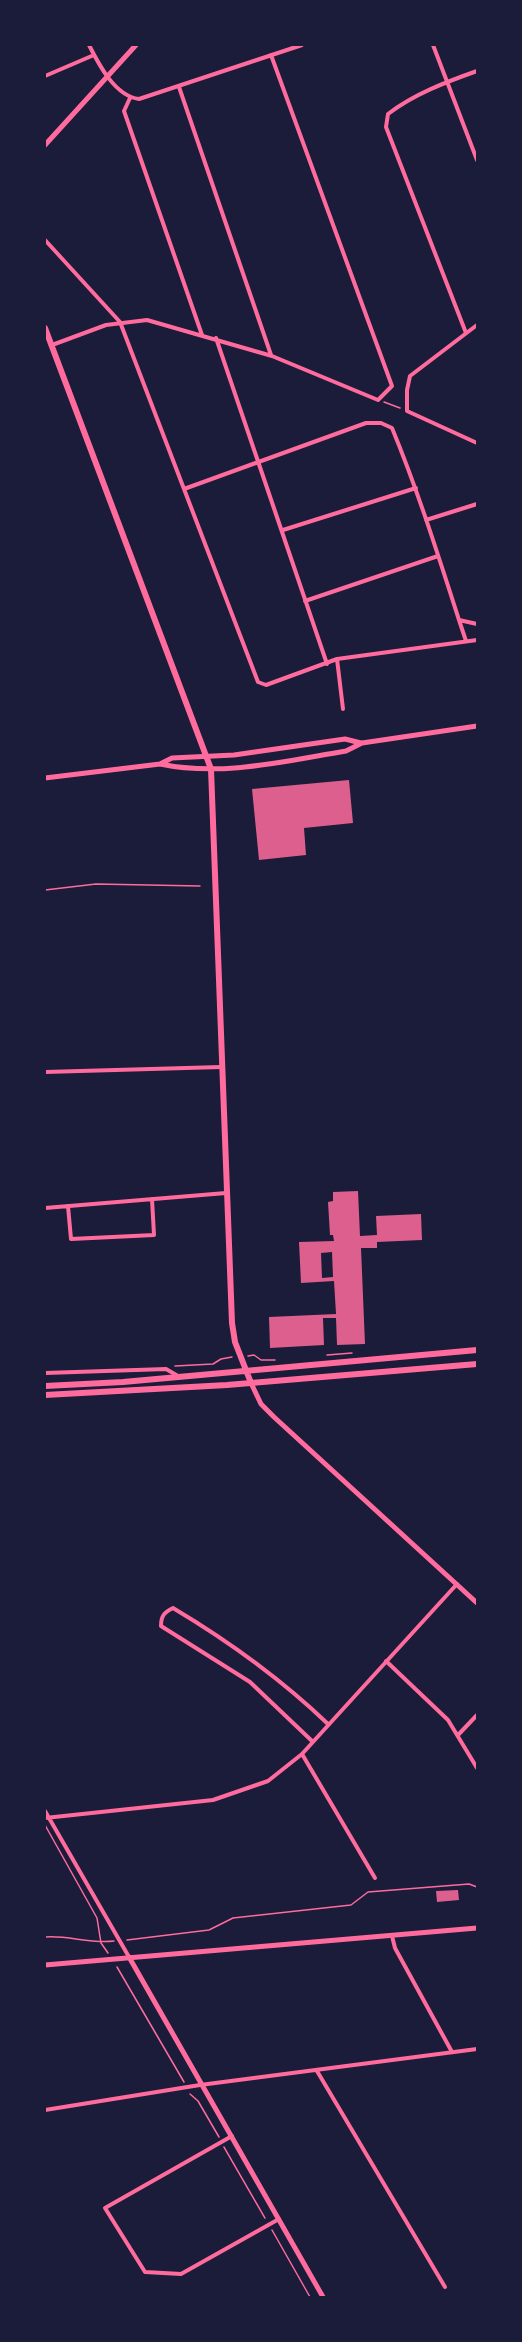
<!DOCTYPE html>
<html>
<head>
<meta charset="utf-8">
<style>
  body { margin:0 }
  #map { position:relative; width:522px; height:2342px; overflow:hidden; background:#1b1b3a; font-family:"Golos Text",sans-serif }
  canvas { display:block }
  .frame { position:absolute; inset:0; border:46px solid #1b1b3a; pointer-events:none }
</style>
</head>
<body>
<div id="map">
<canvas width="522" height="2342"></canvas>
<div class="frame"></div>
</div>
<script>
const ctx = document.querySelector('canvas').getContext('2d');
ctx.lineJoin = 'round';
function paint(path, color) { ctx.fillStyle = color; ctx.fill(path, 'evenodd'); }
function trace(path, color, width, dash) { ctx.strokeStyle = color; ctx.lineWidth = width; ctx.lineCap = dash ? 'butt' : 'round'; ctx.setLineDash(dash || []); ctx.stroke(path); }
const building = new Path2D(`
  M 349,780 L 353,823 L 304,828 L 306,855 L 259,860 L 252,789 Z
  M 358,1191 L 360,1236 L 377,1235 L 376,1216 L 421,1214 L 422,1240 L 377,1242 L 377,1248 L 361,1248 L 365,1344 L 337,1345 L 336,1318 L 323,1318 L 324,1345 L 270,1348 L 269,1317 L 336,1314 L 334,1281 L 301,1283 L 299,1242 L 334,1241 L 333,1235 L 330,1235 L 328,1202 L 333,1201 L 333,1192 ZM 332,1252 L 333,1277 L 322,1278 L 321,1253 Z
  M 458,1890 L 459,1900 L 437,1902 L 436,1891 Z`);
const path = new Path2D(`
  M 384,402 L 400,408
  M 45,890 L 96,884 L 200,886
  M 327,1355 L 352,1353
  M 248,1356 L 254,1355 L 261,1360 L 275,1360
  M 175,1366 L 213,1364 L 221,1359 L 232,1357
  M 45,1825 L 97,1918 L 101,1943 L 108,1953
  M 45,1937 C 68,1935 90,1944 114,1941
  M 127,1940 L 209,1930 L 233,1918 L 351,1905 L 368,1892 L 469,1884 L 477,1887
  M 117,1967 L 184,2082
  M 190,2094 L 198,2101 L 219,2137
  M 224,2147 L 265,2218
  M 272,2230 L 310,2297`);
const minor = new Path2D(`
  M 89,45 C 99,65 115,96 139,99 L 302,45
  M 433,45 L 477,160
  M 45,76 L 94,55
  M 179,87 L 271,355
  M 130,98 L 124,111 L 202,335
  M 45,240 L 120,322 L 258,682 L 266,685 L 337,659 L 477,640
  M 477,325 L 410,376 L 407,390 L 407,411 L 477,443
  M 466,333 L 386,127 L 388,114 C 414,94 446,82 477,71
  M 216,338 L 327,664
  M 52,345 L 106,325 L 147,320 L 272,356 L 378,400 L 392,386 L 271,55
  M 184,489 L 366,423 L 381,423 L 392,428 C 418,491 438,555 459,620 L 477,624
  M 426,520 L 477,504
  M 283,530 L 416,488
  M 305,601 L 438,556
  M 459,620 L 466,641
  M 337,659 L 343,709
  M 45,1072 L 221,1067
  M 68,1206 L 71,1239 L 154,1235 L 152,1199
  M 45,1208 L 226,1193
  M 45,1373 L 166,1369 L 178,1376
  M 386,1661 L 448,1720 L 477,1768
  M 459,1734 L 477,1715
  M 312,1741 L 250,1682 L 161,1626 C 161,1615 165,1612 173,1608 C 230,1642 280,1678 328,1724
  M 302,1754 L 375,1878
  M 45,1811 L 129,1957
  M 45,1818 L 213,1800 L 268,1781 L 302,1754 L 457,1584
  M 392,1936 L 395,1948 L 452,2052
  M 317,2071 L 445,2287
  M 45,2110 L 200,2085 L 477,2049
  M 232,2136 L 105,2208 L 145,2272 L 181,2274 L 279,2219`);
const tertiary = new Path2D(`
  M 45,145 L 136,45
  M 160,764 C 222,777 285,761 346,751 L 362,743 L 477,726
  M 45,778 L 160,764 L 172,758 L 234,755 L 345,739 L 361,743
  M 251,1383 L 261,1404 L 274,1417 L 477,1603
  M 129,1957 L 323,2297
  M 45,1965 L 477,1928`);
const secondary = new Path2D(`
  M 45,328 L 211,769 L 232,1323 L 235,1342 L 251,1383
  M 45,1386 L 123,1382 L 477,1350
  M 45,1395 L 227,1385 L 477,1364`);
paint(building, '#dd5f8e');
trace(path, '#ff6b9d', 1.5);
trace(minor, '#ff6b9d', 4);
trace(tertiary, '#ff6b9d', 5);
trace(secondary, '#ff6b9d', 6);
</script>
</body>
</html>
